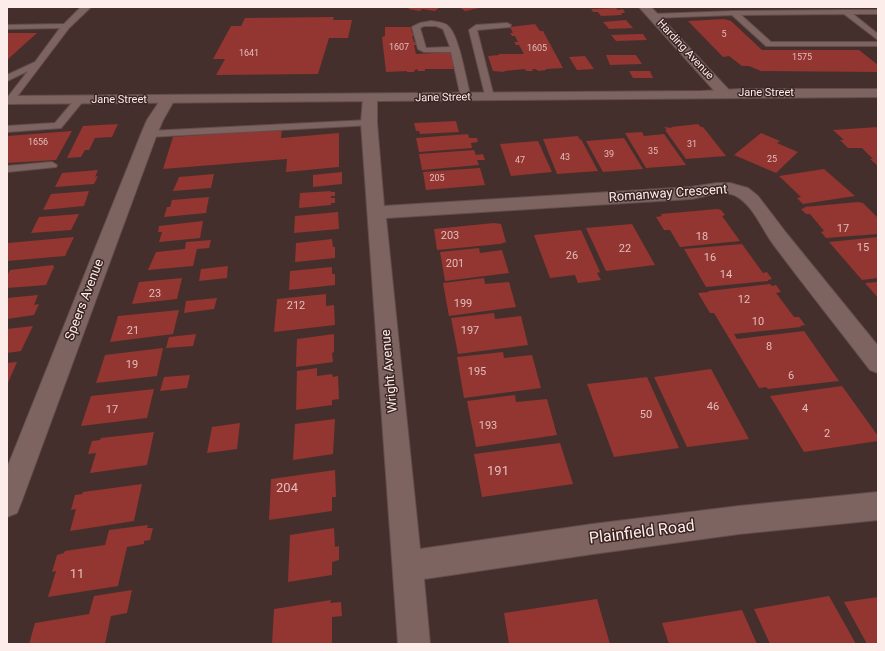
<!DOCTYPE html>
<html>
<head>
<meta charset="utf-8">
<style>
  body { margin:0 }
  #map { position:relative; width:885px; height:651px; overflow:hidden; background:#452f2c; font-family:Roboto,sans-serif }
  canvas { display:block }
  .frame { position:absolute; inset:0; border:8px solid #fcecea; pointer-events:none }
</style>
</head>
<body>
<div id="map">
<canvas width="885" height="651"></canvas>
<div class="frame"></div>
</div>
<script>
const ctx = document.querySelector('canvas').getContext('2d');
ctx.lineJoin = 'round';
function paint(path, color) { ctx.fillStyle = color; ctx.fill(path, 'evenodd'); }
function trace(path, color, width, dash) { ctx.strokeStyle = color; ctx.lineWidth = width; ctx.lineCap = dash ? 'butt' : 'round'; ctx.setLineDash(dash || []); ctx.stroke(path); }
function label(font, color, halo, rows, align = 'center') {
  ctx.font = font + ' Roboto,sans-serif'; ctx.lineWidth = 3; ctx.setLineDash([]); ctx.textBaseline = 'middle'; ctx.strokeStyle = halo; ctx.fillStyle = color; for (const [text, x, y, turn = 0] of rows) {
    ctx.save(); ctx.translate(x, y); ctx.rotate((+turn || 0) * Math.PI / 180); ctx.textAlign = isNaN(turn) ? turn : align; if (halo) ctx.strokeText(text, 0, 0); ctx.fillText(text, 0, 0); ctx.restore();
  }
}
const building = new Path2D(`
  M 411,7 L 440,7 L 435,11 L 422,9 L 420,11 L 408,9 Z
  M 459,7 L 480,7 L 480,8 L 465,11 Z
  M 616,8 L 618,10 L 623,9 L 625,13 L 621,13 L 622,15 L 601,16 L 598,12 L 593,12 L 591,9 Z
  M 334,17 L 333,20 L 352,20 L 348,38 L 329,38 L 318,74 L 216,75 L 225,59 L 213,59 L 231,26 L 241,26 L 245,18 Z
  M 724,19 L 731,21 L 762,50 L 859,50 L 878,65 L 878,72 L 761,71 L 749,66 L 742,66 L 729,56 L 723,57 L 688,21 Z
  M 626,20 L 633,28 L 609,29 L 603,22 Z
  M 535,24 L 540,31 L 543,31 L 563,68 L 546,69 L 546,70 L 539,71 L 535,69 L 532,69 L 533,71 L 526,71 L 525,69 L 504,71 L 505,72 L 493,71 L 488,56 L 499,55 L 499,54 L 524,54 L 519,45 L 516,45 L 514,42 L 518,42 L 515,36 L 512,36 L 510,33 L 513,33 L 510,27 Z
  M 385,27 L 411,27 L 412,33 L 415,33 L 416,36 L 412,36 L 414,42 L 417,42 L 418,45 L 414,45 L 416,54 L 434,53 L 433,52 L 452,52 L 457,67 L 453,67 L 454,69 L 425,69 L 425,71 L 418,71 L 417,69 L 415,70 L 414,72 L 407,72 L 407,71 L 386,72 L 382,37 L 385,36 Z
  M 7,33 L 37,33 L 7,60 Z
  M 638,34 L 643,34 L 647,40 L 616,41 L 611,35 Z
  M 606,55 L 636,55 L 642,64 L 610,65 Z
  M 585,56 L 594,69 L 577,70 L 569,57 Z
  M 629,71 L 650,71 L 653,78 L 633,78 Z
  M 456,121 L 459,132 L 420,134 L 419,131 L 416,131 L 414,123 Z
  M 118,124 L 112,137 L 95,138 L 89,150 L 85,150 L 81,157 L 67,158 L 83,126 Z
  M 698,124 L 701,127 L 703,127 L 726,156 L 686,159 L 665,130 L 667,130 L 664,127 L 672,128 L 671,127 Z
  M 878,127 L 878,166 L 870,159 L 873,159 L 862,148 L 848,148 L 840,140 L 844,140 L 833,130 Z
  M 282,129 L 281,138 L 339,133 L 339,167 L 286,172 L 287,159 L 163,169 L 173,137 Z
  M 72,131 L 56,160 L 7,163 L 7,136 Z
  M 642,132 L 644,136 L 664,134 L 686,165 L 646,168 L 625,133 Z
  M 761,133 L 780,141 L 777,143 L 798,152 L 776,173 L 734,155 Z
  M 468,134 L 469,138 L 477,138 L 478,142 L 471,143 L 472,148 L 419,152 L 416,138 Z
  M 578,136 L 580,140 L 581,139 L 598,171 L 557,174 L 543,139 Z
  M 624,138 L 643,169 L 603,172 L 586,141 Z
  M 538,141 L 552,172 L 511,176 L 500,144 Z
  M 474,150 L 476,155 L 483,154 L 485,160 L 477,160 L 479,165 L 422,170 L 419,154 Z
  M 480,168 L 485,185 L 426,190 L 423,172 Z
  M 824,169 L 855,196 L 803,204 L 797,198 L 801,197 L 779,176 Z
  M 98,170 L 95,177 L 98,176 L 94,184 L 55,187 L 62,173 Z
  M 342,172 L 342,184 L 313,187 L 313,175 Z
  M 214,174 L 211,188 L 173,191 L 179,177 Z
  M 89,191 L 84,206 L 43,210 L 51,194 Z
  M 331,191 L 331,192 L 335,192 L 335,196 L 331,196 L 331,198 L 335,198 L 335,203 L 331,203 L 331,205 L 299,208 L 300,193 Z
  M 209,197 L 206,213 L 164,217 L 167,207 L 170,207 L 172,200 Z
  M 858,202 L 863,203 L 878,218 L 878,234 L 826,238 L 821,232 L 824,231 L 810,214 L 806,214 L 801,209 L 805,208 L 804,207 Z
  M 717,209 L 721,210 L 725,215 L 722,216 L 740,241 L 680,247 L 670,230 L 664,230 L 656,217 L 662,216 L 661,214 Z
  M 338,212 L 339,229 L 294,233 L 295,216 Z
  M 79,214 L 71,230 L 31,233 L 39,217 Z
  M 203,221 L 200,238 L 159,242 L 162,232 L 158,232 L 159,226 Z
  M 494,223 L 501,224 L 506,242 L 500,244 L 437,250 L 434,229 Z
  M 632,224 L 655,265 L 606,271 L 586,228 Z
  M 581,230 L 600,272 L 597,273 L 601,280 L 578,283 L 575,275 L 550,278 L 534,235 Z
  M 74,237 L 65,256 L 7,261 L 8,243 Z
  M 878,237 L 878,278 L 862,280 L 829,242 Z
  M 332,239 L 333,247 L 335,247 L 335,258 L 295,262 L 296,243 Z
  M 211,240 L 209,248 L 197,249 L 193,266 L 148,270 L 156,252 L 185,249 L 186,242 Z
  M 742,244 L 763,273 L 767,272 L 772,279 L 768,280 L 768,281 L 706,287 L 684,249 Z
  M 479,248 L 480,253 L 502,250 L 509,273 L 445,281 L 440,252 Z
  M 53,265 L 54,267 L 46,285 L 7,288 L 7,276 L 10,270 Z
  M 228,266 L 227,278 L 199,281 L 201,269 Z
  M 332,267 L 332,274 L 335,274 L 335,285 L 289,290 L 290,271 Z
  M 182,278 L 177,299 L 132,304 L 139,282 Z
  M 484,278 L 485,284 L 509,282 L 516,307 L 449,316 L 443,283 Z
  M 878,282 L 878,298 L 865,283 Z
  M 770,284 L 772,286 L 776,285 L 781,292 L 776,293 L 794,317 L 799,317 L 805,325 L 800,326 L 801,327 L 734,334 L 737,339 L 804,331 L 839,381 L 768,389 L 766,387 L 759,388 L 714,313 L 710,313 L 698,293 L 709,292 L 708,291 Z
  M 326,294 L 326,306 L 334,305 L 335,325 L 274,332 L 277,299 Z
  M 38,295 L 34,305 L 39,304 L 34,315 L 7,319 L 7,298 Z
  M 217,298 L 214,309 L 184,313 L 186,301 Z
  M 179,310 L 173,334 L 110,342 L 118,316 Z
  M 494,313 L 495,319 L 521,316 L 528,345 L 458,354 L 451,318 Z
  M 33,326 L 21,351 L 7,353 L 7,329 Z
  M 196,334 L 193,346 L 166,348 L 169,337 Z
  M 334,334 L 334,352 L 332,353 L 333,362 L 296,367 L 297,339 Z
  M 163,348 L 157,376 L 96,383 L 105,355 Z
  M 503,352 L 504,358 L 532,355 L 541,388 L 464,398 L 457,357 Z
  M 17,362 L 7,385 L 7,363 Z
  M 317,368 L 317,376 L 332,374 L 333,377 L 338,376 L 339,399 L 332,400 L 332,405 L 296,410 L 297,371 Z
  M 711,369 L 749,439 L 687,447 L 654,377 Z
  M 190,375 L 187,388 L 160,391 L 164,377 Z
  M 647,377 L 679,448 L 614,457 L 587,384 Z
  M 842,386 L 878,436 L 878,441 L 804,452 L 770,396 Z
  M 154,389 L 147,418 L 81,426 L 91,396 Z
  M 515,395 L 516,402 L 547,399 L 557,435 L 476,447 L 467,401 Z
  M 335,419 L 333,454 L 293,460 L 295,424 Z
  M 240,423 L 237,449 L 207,453 L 212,427 Z
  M 154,432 L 147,465 L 90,473 L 96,453 L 88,454 L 92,441 L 100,440 L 101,438 Z
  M 560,443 L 573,484 L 482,497 L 474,454 Z
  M 335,470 L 336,497 L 332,497 L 332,511 L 269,520 L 271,479 Z
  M 142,484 L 134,521 L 70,531 L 76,509 L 71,510 L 75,495 L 82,494 L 83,492 Z
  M 148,525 L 147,528 L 153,528 L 150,540 L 144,541 L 144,544 L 127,547 L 118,586 L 48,597 L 56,571 L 52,572 L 57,555 L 64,553 L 65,551 L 105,545 L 109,530 Z
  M 334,528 L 335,547 L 339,546 L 339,560 L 332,562 L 332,575 L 288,582 L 290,535 Z
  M 132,590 L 127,613 L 111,616 L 105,644 L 29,644 L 35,623 L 89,614 L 94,596 Z
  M 829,596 L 856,644 L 770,644 L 754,609 Z
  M 878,597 L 878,644 L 867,644 L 844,602 Z
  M 597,599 L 610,644 L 509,644 L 504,613 Z
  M 331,600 L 330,603 L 341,602 L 342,616 L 332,617 L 332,644 L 272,644 L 274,609 Z
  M 742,610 L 757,644 L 669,644 L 662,623 Z`);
const service = new Path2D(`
  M 81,7 L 91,7 L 69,28 L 13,102 L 7,102 L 7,98 L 28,71 L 7,81 L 7,75 L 35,62 L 60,28 L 7,29 L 7,25 L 64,24 Z
  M 846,10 L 878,10 L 878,14 L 853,14 L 878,34 L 878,40 L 844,14 L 741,15 L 771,42 L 878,42 L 878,46 L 766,46 L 732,15 L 654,18 L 650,16 L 654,14 L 734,11 Z
  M 431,21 C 437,22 445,22 449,27 C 460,39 466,81 471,98 L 469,100 L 463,100 L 461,98 L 451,52 L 424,52 L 418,49 L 412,27 L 420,23 ZM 424,26 L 436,26 L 443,29 L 450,47 L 426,48 L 420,28 Z
  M 507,23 L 511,25 L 510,27 L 477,30 L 494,97 L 492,99 L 486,99 L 469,30 L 476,25 Z
  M 79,97 L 84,100 L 61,128 L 7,132 L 7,126 L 55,123 L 76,98 Z
  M 369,120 L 374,123 L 372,125 L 149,137 L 144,134 L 149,131 Z
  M 52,162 L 57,165 L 56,167 L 7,172 L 7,166 Z`);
const minor = new Path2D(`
  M 639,7 L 651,7 L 729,90 L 731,93 L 729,96 L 724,97 L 719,96 Z
  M 370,94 L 375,95 L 377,98 L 377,123 L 384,206 L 691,187 L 717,183 L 730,183 L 748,188 L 758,196 L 787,234 L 878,346 L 878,373 L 870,370 C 838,328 805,287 773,244 C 762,229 753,205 736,196 C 724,189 704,197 691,199 L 386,218 L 420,549 L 593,524 L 739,506 L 878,492 L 878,520 L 739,534 L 593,554 L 424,579 L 430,644 L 398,644 L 361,123 L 363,98 L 365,95 Z
  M 168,95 L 173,96 L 175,99 L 163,120 L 157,134 L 21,503 L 17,513 L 7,517 L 7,468 L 141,134 L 147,120 L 163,96 Z`);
const secondary = new Path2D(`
  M 741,89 L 878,89 L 878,97 L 7,104 L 7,96 L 702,91 Z`);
const farNumbernames = [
  ["5",724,35],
  ["1607",399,48],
  ["1605",537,49],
  ["1641",249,54],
  ["1575",802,58],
  ["1656",38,143],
  ["31",692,145],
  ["35",653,152],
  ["39",609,155],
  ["43",565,158],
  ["25",772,160],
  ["47",520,161],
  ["205",437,179]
];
const farStreetnames = [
  ["Harding Avenue",685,50,47],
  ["Jane Street",766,93],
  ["Jane Street",443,98,-1],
  ["Jane Street",119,100]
];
const numberNames = [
  ["17",843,229],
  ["203",450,236],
  ["18",702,237],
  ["15",863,248],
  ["22",625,249],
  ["26",572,256],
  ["16",710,258],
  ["201",455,264],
  ["14",726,275],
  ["23",155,294],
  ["12",744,300],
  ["199",463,304],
  ["212",296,306],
  ["10",758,322],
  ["21",133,331],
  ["197",470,331],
  ["8",769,347],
  ["19",132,365],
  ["195",477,372],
  ["6",791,376],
  ["46",713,407],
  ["4",805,409],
  ["17",112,410],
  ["50",646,415],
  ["193",488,426],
  ["2",827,434]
];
const streetNames = [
  ["Romanway Crescent",668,194,-4],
  ["Speers Avenue",85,300,-69],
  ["Wright Avenue",390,371,-95]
];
const nearNumbernames = [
  ["191",498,472],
  ["204",287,489],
  ["11",77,575]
];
const nearStreetnames = [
  ["Plainfield Road",642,533,-7]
];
paint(building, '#933530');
trace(service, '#614e4c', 2);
trace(minor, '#614e4c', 2);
trace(secondary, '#614e4c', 2);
paint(service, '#7e6461');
paint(minor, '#7e6461');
paint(secondary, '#7e6461');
label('9px', '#e2bebc', null, farNumbernames);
label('11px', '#fcecea', '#3b2523', farStreetnames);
label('11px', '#e2bebc', null, numberNames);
label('13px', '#fcecea', '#3b2523', streetNames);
label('13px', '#e2bebc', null, nearNumbernames);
label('16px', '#fcecea', '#3b2523', nearStreetnames);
</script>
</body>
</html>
